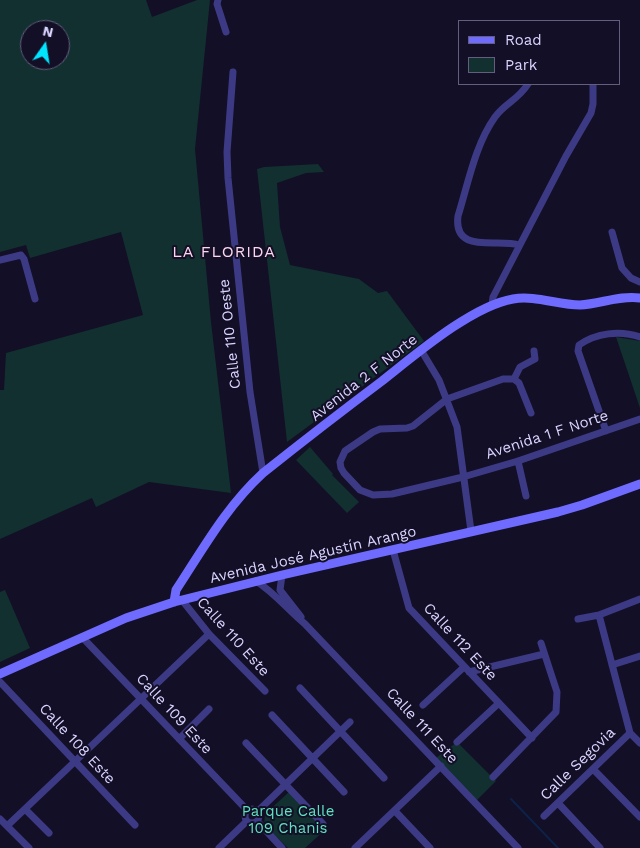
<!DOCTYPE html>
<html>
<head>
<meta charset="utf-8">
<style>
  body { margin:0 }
  #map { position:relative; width:640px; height:848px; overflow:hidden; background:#130f26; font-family:"Work Sans",sans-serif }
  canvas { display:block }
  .legend { position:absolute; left:458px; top:20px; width:162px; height:65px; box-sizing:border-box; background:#130f26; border:1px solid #625e7d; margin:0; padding:6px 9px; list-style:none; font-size:15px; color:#d9d4ff }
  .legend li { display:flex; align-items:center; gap:10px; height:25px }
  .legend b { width:25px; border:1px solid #625e7d }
  .north { position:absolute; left:20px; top:20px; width:50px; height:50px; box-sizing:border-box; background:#130f26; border:1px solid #625e7d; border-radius:50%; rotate:13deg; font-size:14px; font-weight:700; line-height:20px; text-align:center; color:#d9d4ff }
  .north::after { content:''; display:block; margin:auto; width:18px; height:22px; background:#00e5ff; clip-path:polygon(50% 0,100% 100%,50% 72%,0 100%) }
</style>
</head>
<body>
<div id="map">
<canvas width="640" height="848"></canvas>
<ul class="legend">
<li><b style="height:6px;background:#6f6bff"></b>Road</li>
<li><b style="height:14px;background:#12302f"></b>Park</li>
</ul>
<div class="north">N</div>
</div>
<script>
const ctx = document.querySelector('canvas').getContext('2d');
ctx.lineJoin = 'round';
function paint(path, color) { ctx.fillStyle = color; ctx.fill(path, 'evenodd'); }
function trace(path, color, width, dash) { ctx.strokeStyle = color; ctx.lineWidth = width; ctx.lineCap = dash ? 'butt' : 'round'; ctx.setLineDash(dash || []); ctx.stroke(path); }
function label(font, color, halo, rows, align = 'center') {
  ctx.font = font + ' "Work Sans",sans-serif'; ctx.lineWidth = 4; ctx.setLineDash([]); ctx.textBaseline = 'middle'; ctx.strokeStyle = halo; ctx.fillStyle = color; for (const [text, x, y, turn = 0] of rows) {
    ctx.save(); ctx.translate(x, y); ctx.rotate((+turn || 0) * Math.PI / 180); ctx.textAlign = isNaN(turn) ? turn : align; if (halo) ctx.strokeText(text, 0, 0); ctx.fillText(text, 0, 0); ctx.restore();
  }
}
const green = new Path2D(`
  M 0,0 L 146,0 L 152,17 L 197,0 L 210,0 L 195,149 L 211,322 L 231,493 L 149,482 L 96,507 L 92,498 L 0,539 L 0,390 L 4,390 L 6,353 L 143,315 L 121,232 L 30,258 L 26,245 L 0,252 ZM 30,30 L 60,30 L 60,60 L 30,60 Z
  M 318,164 L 324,172 L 306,173 L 277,183 L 280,227 L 290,265 L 359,279 L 378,293 L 387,291 L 424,341 L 287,442 L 257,169 L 264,167 Z
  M 616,337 L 640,341 L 640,408 Z
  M 310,447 L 333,474 L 332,475 L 359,502 L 347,513 L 296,460 Z
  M 5,590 L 30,648 L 0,662 L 0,592 Z
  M 457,742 L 496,781 L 476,801 L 436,758 Z
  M 289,792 L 325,830 L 305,848 L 288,848 L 264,825 L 265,814 Z`);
const stream = new Path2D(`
  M 511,799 L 558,848`);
const street = new Path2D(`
  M 218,0 L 217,4 L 226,32
  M 233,72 L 227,152 L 228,178 L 250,392 L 263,473
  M 612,232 L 622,268 L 631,278 L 640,282
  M 519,245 C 498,238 453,255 458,216 C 468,184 475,145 495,117 C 505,103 518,100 528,84
  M 0,260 L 21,255 L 24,259 L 35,299
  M 492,305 L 493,297 L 566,156 L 591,113 L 593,104 L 593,84
  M 421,350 L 439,380 L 457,427 L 471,531
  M 514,379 L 520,367 L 535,359 L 534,351
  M 531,413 L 519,383 L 514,379 L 503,379 L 447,399 L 413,426 L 407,428 L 380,429 L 373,432 L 345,451 L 340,462 L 341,468 L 344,473 L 360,490 L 373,495 L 392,494 L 463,477 L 518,461 L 640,419
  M 606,431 L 578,351 L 579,345 C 596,333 620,330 640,337
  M 518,461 L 526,496
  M 393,550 L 409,608 L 532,738
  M 282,575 L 280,590 L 301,617
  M 256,581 C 275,593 288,610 305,624 L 518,848
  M 182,600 L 209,634 L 265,691
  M 599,615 L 630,733 L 640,743
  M 578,619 L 599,615 L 640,599
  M 82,637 L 247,810
  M 612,665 L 640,656
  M 469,672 L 544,654
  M 0,682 L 135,825
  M 300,688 L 384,778
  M 423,705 L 464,667
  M 272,715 L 344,792
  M 179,739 L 209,709
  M 457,742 L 499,703
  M 246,743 L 323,824
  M 594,770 L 640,817
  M 493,777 L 556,712 L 557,692 L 541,643
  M 558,803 L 600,848
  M245 816a7 7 0 1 1 14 0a7 7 0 1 1-14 0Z
  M 25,809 L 49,833
  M 258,811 L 350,722
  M 395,811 L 430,848
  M 544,816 L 630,733
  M 0,819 L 29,848
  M 257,821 L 282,848
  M 7,826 L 209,634
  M 219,848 L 247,821
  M 355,848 L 441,766`);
const secondary = new Path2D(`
  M 174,602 L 176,590 C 203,549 226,507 263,473 C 302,442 342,411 382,381 C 415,355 472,306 513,299 C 535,295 558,305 580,305 C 600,304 620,295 640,298
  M 0,674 L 126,618 L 174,602 L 282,575 L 558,512 L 582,505 L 640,484`);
const streetNames = [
  ["Calle 110 Oeste",230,334,-96],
  ["Avenida 2 F Norte",364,378,-38],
  ["Avenida 1 F Norte",547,435,-18],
  ["Avenida José Agustín Arango",313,555,-13],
  ["Calle 110 Este",233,637,48],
  ["Calle 112 Este",460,642,47],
  ["Calle 109 Este",174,714,47],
  ["Calle 111 Este",422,726,47],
  ["Calle 108 Este",77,744,47],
  ["Calle Segovia",578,764,-44]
];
const parkNames = [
  ["Parque Calle",288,812],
  ["109 Chanis",288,829]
];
const neighbourhoodNames = [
  ["LA FLORIDA",224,252]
];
paint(green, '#12302f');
trace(stream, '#0c2248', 2);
trace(street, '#3d3a85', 7);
trace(secondary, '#6f6bff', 9);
label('15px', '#d9d4ff', '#130f26', streetNames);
label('15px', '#5fe0c0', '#130f26', parkNames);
ctx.letterSpacing = '1px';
label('16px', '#ffd6f0', '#130f26', neighbourhoodNames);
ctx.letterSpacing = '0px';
</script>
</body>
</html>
